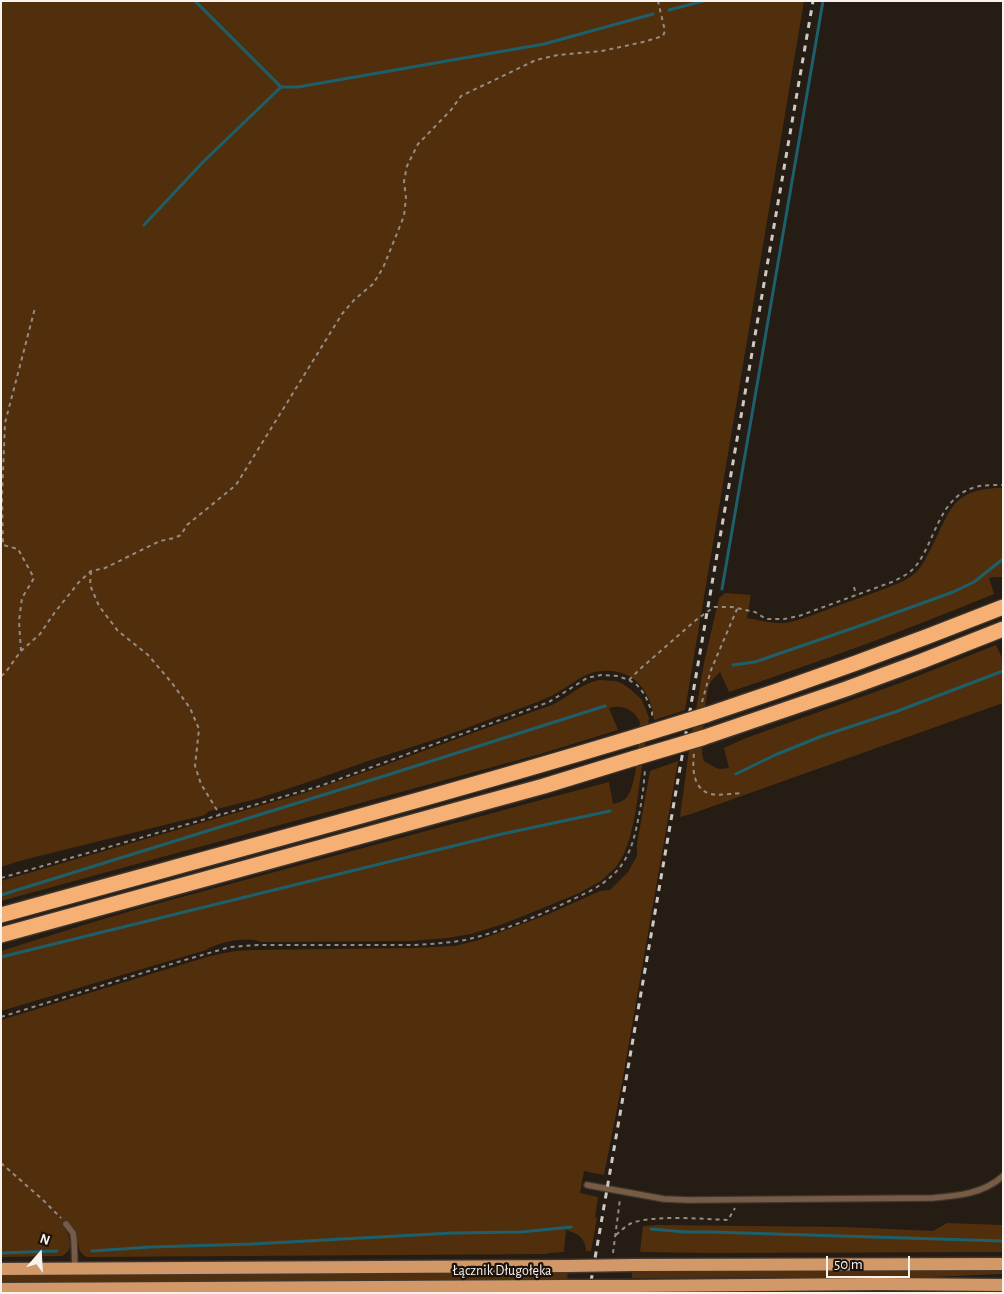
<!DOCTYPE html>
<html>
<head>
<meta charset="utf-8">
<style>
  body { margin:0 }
  #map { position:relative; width:1004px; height:1294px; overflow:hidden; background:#251c14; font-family:"Alegreya Sans",sans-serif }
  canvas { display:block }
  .frame { position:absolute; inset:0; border:2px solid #f8f1ec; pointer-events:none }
  .north { position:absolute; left:15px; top:1229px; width:50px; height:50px; -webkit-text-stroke:4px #1b130b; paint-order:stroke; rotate:19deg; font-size:14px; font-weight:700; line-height:20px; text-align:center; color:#f8f1ec }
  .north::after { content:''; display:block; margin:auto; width:18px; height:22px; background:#f8f1ec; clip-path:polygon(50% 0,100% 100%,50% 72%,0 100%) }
  .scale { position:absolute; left:826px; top:1256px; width:84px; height:22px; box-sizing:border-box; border:2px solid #f8f1ec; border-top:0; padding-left:6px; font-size:15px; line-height:18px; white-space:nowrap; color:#f8f1ec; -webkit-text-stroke:4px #1b130b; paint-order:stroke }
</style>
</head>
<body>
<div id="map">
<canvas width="1004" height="1294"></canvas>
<div class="frame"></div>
<div class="north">N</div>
<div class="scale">50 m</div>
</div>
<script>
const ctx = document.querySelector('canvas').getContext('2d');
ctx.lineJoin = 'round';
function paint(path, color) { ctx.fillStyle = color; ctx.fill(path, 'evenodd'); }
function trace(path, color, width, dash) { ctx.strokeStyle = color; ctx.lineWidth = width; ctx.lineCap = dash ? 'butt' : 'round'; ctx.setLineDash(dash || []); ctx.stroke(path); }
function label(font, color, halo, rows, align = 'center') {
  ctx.font = font + ' "Alegreya Sans",sans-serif'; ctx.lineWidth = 4.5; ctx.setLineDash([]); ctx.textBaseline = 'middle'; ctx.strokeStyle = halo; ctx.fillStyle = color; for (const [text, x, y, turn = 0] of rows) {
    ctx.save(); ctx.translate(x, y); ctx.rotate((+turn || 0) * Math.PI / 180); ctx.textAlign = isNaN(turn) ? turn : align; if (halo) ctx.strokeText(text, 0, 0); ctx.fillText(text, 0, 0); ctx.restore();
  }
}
const green = new Path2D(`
  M 1,1 L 804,1 L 685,710 L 654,720 C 651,691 634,669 603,671 C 584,671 569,687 553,695 C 534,704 513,711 493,718 C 453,734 412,747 371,760 C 333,773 295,787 256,799 C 241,803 225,807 209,811 L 205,815 L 23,860 L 1,867 Z
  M 1003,488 L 1003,577 L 994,577 L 989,578 L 994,594 C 907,630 819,662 729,692 L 720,672 L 711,681 L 708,688 L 704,713 L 702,754 L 704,761 L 716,768 L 720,769 L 729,768 L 724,748 L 746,738 L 900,683 L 996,645 L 1003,660 L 1003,703 L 691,814 L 680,817 L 688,757 L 704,663 L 719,598 L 725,593 L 751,595 L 747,618 C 759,620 773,624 785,623 C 804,620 822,611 840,605 C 856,599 871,594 887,588 C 896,584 906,581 914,574 C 920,569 924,562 927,556 C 950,516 947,488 1003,488 Z
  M 599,680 L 616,681 L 623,684 L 630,689 L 642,700 L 649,718 L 635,815 L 630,837 L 624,854 L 616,867 L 601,881 L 579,893 L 538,910 L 503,924 L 471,934 L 447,938 L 411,941 L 261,942 C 247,936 219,942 206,950 L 1,1011 L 1,951 L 90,923 L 145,907 L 552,797 L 609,782 L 613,804 C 618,803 624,801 627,797 C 638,782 638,740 640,722 C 634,710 623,704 609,708 L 618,730 L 540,754 L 1,901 L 1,881 L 304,793 L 374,769 L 495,725 L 552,705 C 569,697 580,684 599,680 Z
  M 678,761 L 622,1083 L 604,1175 L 584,1171 L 580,1193 L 598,1197 L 595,1217 L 597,1218 L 591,1251 L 586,1251 C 586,1238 577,1233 566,1230 L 564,1252 L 548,1253 L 548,1254 L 87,1257 C 78,1253 79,1247 77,1238 C 76,1232 72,1228 69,1223 L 64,1227 C 70,1236 75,1250 62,1256 L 1,1257 L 1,1020 L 210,956 L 235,951 L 253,950 L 413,948 L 455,946 L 479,940 L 549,914 L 600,891 L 610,890 L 628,872 L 637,856 L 637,844 L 650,771 Z
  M 947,1223 L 1003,1225 L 1003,1252 L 709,1253 L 640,1252 L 643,1226 L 657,1225 L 845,1227 L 933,1231 Z
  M 1003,1270 L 1003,1274 L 931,1277 L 632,1278 L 632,1272 Z
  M 568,1272 L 567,1280 L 1,1283 L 1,1275 Z`);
const stream = new Path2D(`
  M 195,1 L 281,87 L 298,87 L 544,44 L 653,14
  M 1,2 L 2,1
  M 669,10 L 703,1
  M 144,225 L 203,162 L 281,87
  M 722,589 L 823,1
  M 733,665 L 755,662 L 862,625 L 953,592 L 974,582 L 1003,559
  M 736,774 L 775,755 L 822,736 L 895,712 L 1003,671
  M 1,895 L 381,777 L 605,706
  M 1,957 L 502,834 L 610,811
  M 651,1229 L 685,1232 L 711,1232 L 1003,1241
  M 92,1251 L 151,1247 L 252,1244 L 452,1233 L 521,1232 L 571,1227
  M 1,1253 L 57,1251`);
const path = new Path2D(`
  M 91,571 L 90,585 L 99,606 L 118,631 L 148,655 L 172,683 L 190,708 L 199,729 L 195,766 L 201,784 L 220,815
  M 854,587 L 856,595
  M 21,651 L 19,621 L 22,598 L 34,578 L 18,549 L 3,545 L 2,497 L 5,423 L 35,308
  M 1,676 L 5,673 L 21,651 L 40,634 L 55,612 L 79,582 L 91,571 L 105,568 L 160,541 L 174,538 L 181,535 L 187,525 L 236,485 L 342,314 L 355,299 L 373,284 L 383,268 L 404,216 L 406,198 L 404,181 L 407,166 L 418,144 L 451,110 L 461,96 L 536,60 L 558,55 L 602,51 L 643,42 L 663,36 L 665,31 L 658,1
  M 629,680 L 640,669 L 696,620 L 714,607 L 732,607 L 755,612 L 766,619 L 784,619 L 799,616 L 892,582 C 900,578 909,574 915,567 C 937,540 938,494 980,486 C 987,485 995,485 1003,485
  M 702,702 L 711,670 L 737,609
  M 694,754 C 692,768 693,790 711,794 C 718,796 735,793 743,793
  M 1,878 L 320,786 L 549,702 L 587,678 L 601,675 L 617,676 L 629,680 L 637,685 L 645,695 L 652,712 L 652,717
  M 1,1017 L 178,962 L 230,947 L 258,945 L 414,945 C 431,944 448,943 465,940 C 509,930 551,910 592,890 C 625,871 632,852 639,815 C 642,800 644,785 645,769
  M 1,1163 L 43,1200 L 61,1218
  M 616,1235 C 622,1230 627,1224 635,1222 C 660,1215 701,1219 728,1220 L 735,1208
  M 613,1253 L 620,1199`);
const lane = new Path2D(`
  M 587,1185 L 664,1199 L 689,1200 L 932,1198 C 957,1196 983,1194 1003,1176
  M 66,1224 L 73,1233 L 74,1240 L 75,1268`);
const primary = new Path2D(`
  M 633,1265 L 1003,1264
  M 1,1269 L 568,1266
  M 632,1286 L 878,1284 L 1003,1285
  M 1,1289 L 567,1286`);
const highway = new Path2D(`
  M 706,715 C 806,682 905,646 1003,607
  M 702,738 L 846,689 L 922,661 L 1003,629
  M 1,915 C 214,856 427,800 638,736
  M 1,935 L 544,786 L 635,758`);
const rail = new Path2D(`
  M 589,1293 L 813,1`);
const primaryBridge = new Path2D(`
  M 568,1266 L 633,1265
  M 567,1286 L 632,1286`);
const highwayBridge = new Path2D(`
  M 638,736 L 706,715
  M 635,758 L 702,738`);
const streetNames = [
  ["Łącznik Długołęka",502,1271]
];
paint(green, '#522f0c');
trace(stream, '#1d5f6b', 3);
trace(lane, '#3e362e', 8);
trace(primary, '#3e362e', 15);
trace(highway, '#3e362e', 18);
trace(path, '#948c86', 2, [4, 4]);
trace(lane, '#775b44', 5.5);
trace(primary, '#d29867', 12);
trace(highway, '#f6b074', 15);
trace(rail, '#d0c9c3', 3, [6, 6]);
trace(primaryBridge, '#3e362e', 15, []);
trace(highwayBridge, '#3e362e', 18, []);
trace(primaryBridge, '#d29867', 12);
trace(highwayBridge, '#f6b074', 15);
label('14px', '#f8f1ec', '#1b130b', streetNames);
</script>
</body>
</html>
